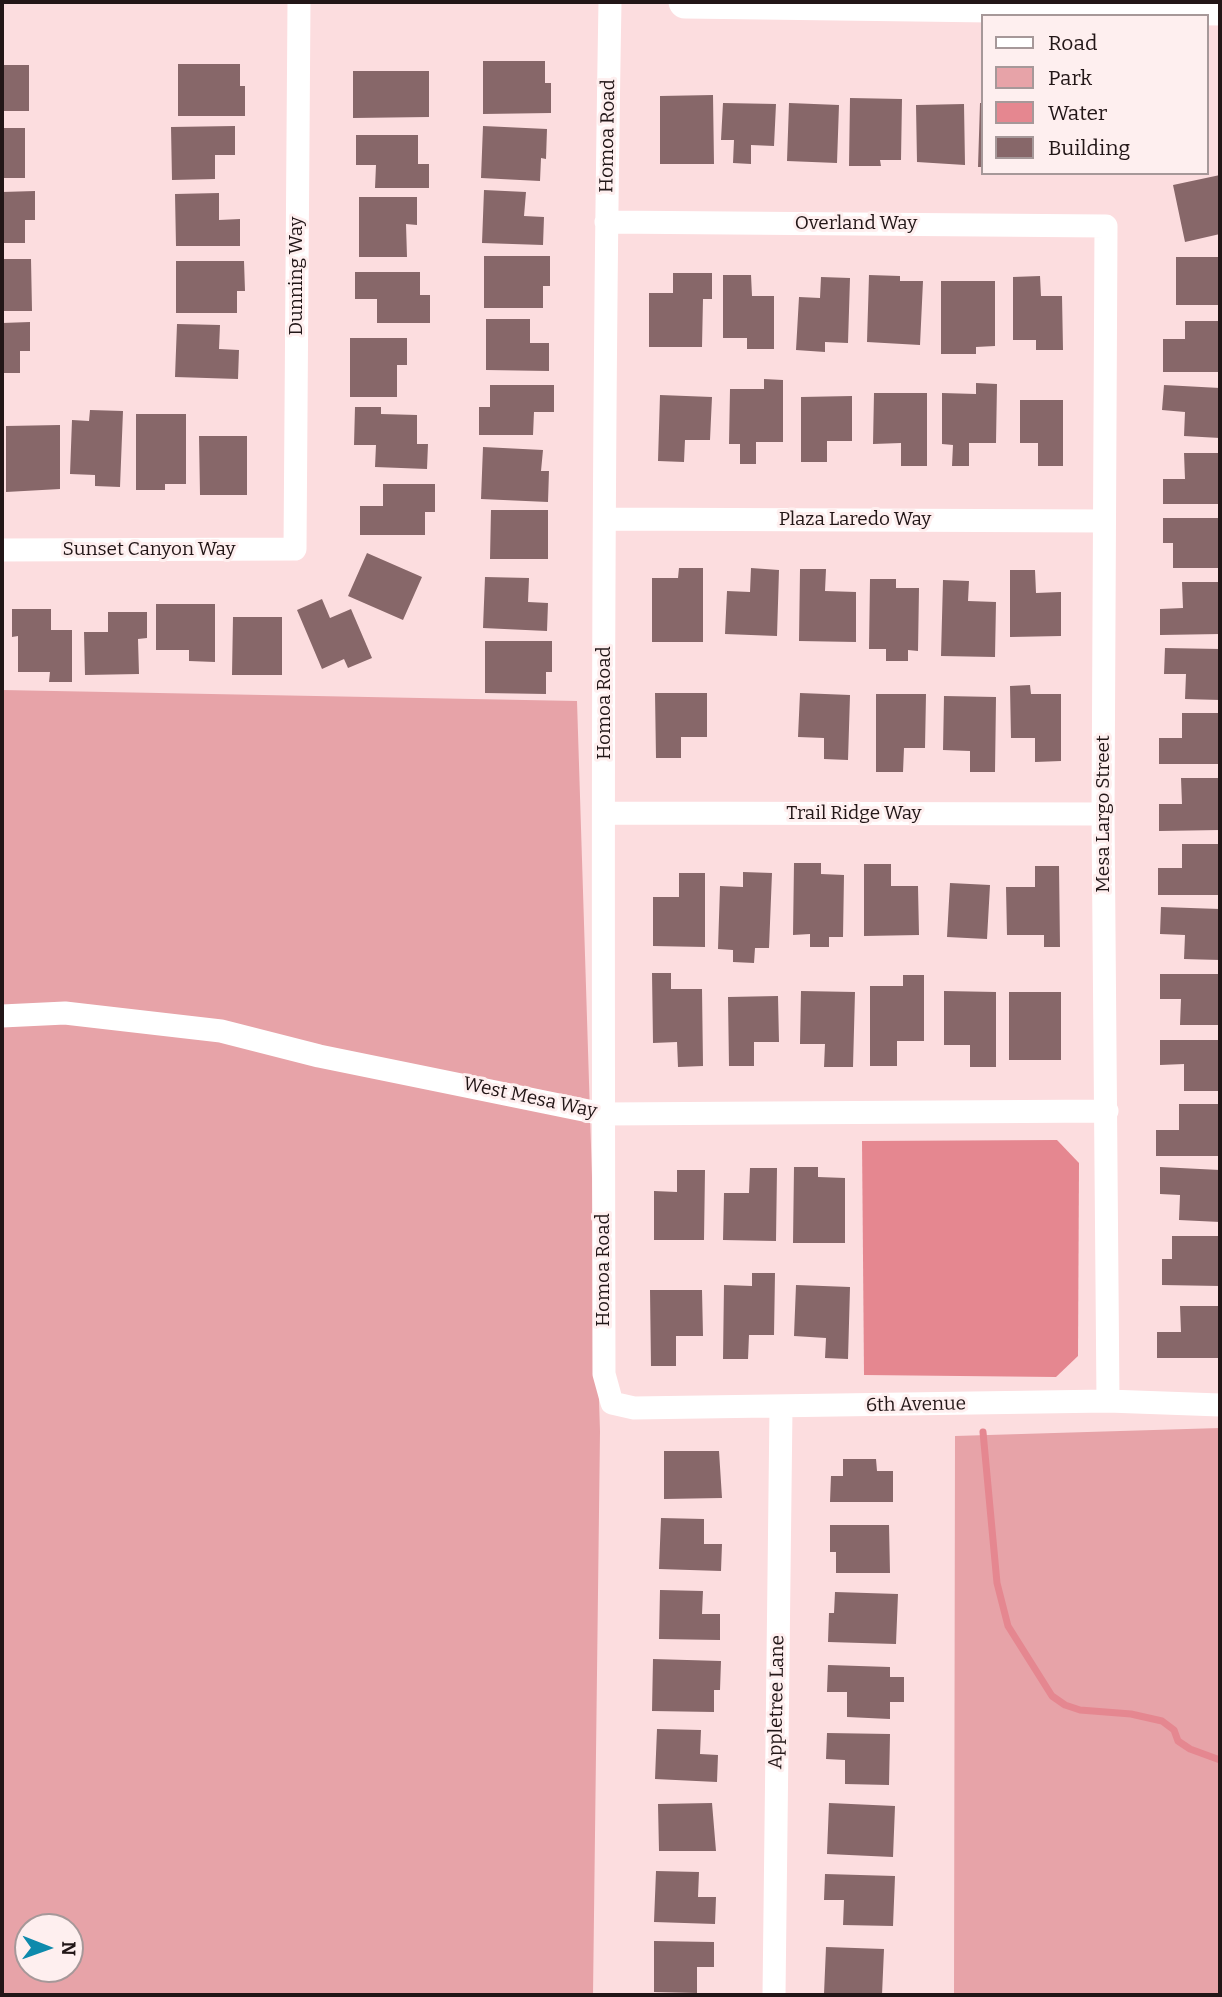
<!DOCTYPE html>
<html>
<head>
<meta charset="utf-8">
<style>
  body { margin:0 }
  #map { position:relative; width:1222px; height:1997px; overflow:hidden; background:#fcdddf; font-family:Bitter,serif }
  canvas { display:block }
  .frame { position:absolute; inset:0; border:4px solid #221617; pointer-events:none }
  .legend { position:absolute; left:981px; top:14px; width:228px; height:161px; box-sizing:border-box; background:#feefef; border:2px solid #a69899; margin:0; padding:9px 12px; list-style:none; font-size:21px; color:#221617 }
  .legend li { display:flex; align-items:center; gap:14px; height:35px }
  .legend b { width:35px; border:2px solid #a69899 }
  .north { position:absolute; left:14px; top:1913px; width:70px; height:70px; box-sizing:border-box; background:#feefef; border:2px solid #a69899; border-radius:50%; rotate:91deg; font-size:19px; font-weight:700; line-height:28px; text-align:center; color:#221617 }
  .north::after { content:''; display:block; margin:auto; width:24px; height:32px; background:#0e8aac; clip-path:polygon(50% 0,100% 100%,50% 72%,0 100%) }
</style>
</head>
<body>
<div id="map">
<canvas width="1222" height="1997"></canvas>
<div class="frame"></div>
<ul class="legend">
<li><b style="height:9px;background:#fff"></b>Road</li>
<li><b style="height:19px;background:#e7a3a8"></b>Park</li>
<li><b style="height:19px;background:#e58790"></b>Water</li>
<li><b style="height:19px;background:#876769"></b>Building</li>
</ul>
<div class="north">N</div>
</div>
<script>
const ctx = document.querySelector('canvas').getContext('2d');
ctx.lineJoin = 'round';
function paint(path, color) { ctx.fillStyle = color; ctx.fill(path, 'evenodd'); }
function trace(path, color, width, dash) { ctx.strokeStyle = color; ctx.lineWidth = width; ctx.lineCap = dash ? 'butt' : 'round'; ctx.setLineDash(dash || []); ctx.stroke(path); }
function label(font, color, halo, rows, align = 'center') {
  ctx.font = font + ' Bitter,serif'; ctx.lineWidth = 6; ctx.setLineDash([]); ctx.textBaseline = 'middle'; ctx.strokeStyle = halo; ctx.fillStyle = color; for (const [text, x, y, turn = 0] of rows) {
    ctx.save(); ctx.translate(x, y); ctx.rotate((+turn || 0) * Math.PI / 180); ctx.textAlign = isNaN(turn) ? turn : align; if (halo) ctx.strokeText(text, 0, 0); ctx.fillText(text, 0, 0); ctx.restore();
  }
}
const green = new Path2D(`
  M 2,690 L 577,701 L 600,1431 L 593,1995 L 2,1995 ZM 28,1927 L 70,1927 L 70,1969 L 28,1969 Z
  M 1220,1428 L 1220,1995 L 954,1995 L 955,1436 Z`);
const water = new Path2D(`
  M 1057,1140 L 1079,1163 L 1078,1356 L 1056,1377 L 864,1375 L 862,1141 Z`);
const stream = new Path2D(`
  M 983,1432 L 997,1583 L 1008,1626 L 1052,1696 L 1065,1705 L 1080,1710 L 1131,1714 L 1162,1721 L 1174,1730 L 1178,1741 L 1190,1749 L 1220,1760`);
const building = new Path2D(`
  M 483,61 L 545,61 L 545,83 L 551,83 L 551,113 L 483,114 Z
  M 178,64 L 240,64 L 240,86 L 245,86 L 245,116 L 178,116 Z
  M 2,65 L 29,65 L 29,111 L 2,111 Z
  M 353,71 L 429,71 L 429,117 L 353,118 Z
  M 713,95 L 714,164 L 660,164 L 660,96 Z
  M 850,98 L 902,99 L 901,160 L 880,160 L 881,166 L 849,166 Z
  M 723,103 L 776,104 L 774,146 L 751,145 L 751,164 L 733,163 L 734,140 L 721,140 Z
  M 789,103 L 839,105 L 837,163 L 787,161 Z
  M 980,103 L 982,103 L 982,167 L 978,167 Z
  M 964,104 L 965,165 L 917,162 L 916,105 Z
  M 235,126 L 235,155 L 215,155 L 215,179 L 172,180 L 171,127 Z
  M 483,126 L 547,129 L 546,159 L 541,158 L 540,181 L 481,178 Z
  M 2,128 L 25,128 L 25,178 L 2,178 Z
  M 356,135 L 418,135 L 418,164 L 429,164 L 429,188 L 375,188 L 376,165 L 356,165 Z
  M 1220,175 L 1220,234 L 1185,242 L 1173,185 Z
  M 484,190 L 526,192 L 524,216 L 544,217 L 543,245 L 482,243 Z
  M 35,191 L 35,220 L 25,220 L 25,243 L 2,243 L 2,192 Z
  M 219,193 L 219,220 L 240,219 L 240,246 L 176,246 L 175,194 Z
  M 359,197 L 417,197 L 417,225 L 406,224 L 407,257 L 359,257 Z
  M 484,256 L 550,256 L 550,286 L 543,286 L 543,308 L 484,308 Z
  M 1176,257 L 1220,257 L 1220,305 L 1176,305 Z
  M 2,259 L 31,259 L 32,311 L 2,311 Z
  M 176,261 L 244,261 L 245,291 L 237,291 L 237,313 L 176,313 Z
  M 355,272 L 420,272 L 420,295 L 430,295 L 430,323 L 377,323 L 377,299 L 355,299 Z
  M 673,273 L 712,273 L 712,299 L 703,299 L 702,347 L 649,347 L 649,293 L 673,293 Z
  M 723,275 L 751,275 L 752,296 L 774,296 L 774,349 L 747,349 L 747,338 L 723,338 Z
  M 869,275 L 900,276 L 900,281 L 923,281 L 920,345 L 867,342 Z
  M 1040,276 L 1041,296 L 1062,296 L 1063,350 L 1036,350 L 1036,340 L 1013,340 L 1013,277 Z
  M 821,277 L 850,278 L 848,343 L 825,342 L 825,352 L 796,350 L 799,297 L 820,298 Z
  M 941,281 L 995,281 L 995,346 L 976,347 L 976,354 L 941,354 Z
  M 486,319 L 530,319 L 530,343 L 549,343 L 549,371 L 486,370 Z
  M 1185,321 L 1220,321 L 1220,372 L 1163,372 L 1163,339 L 1185,339 Z
  M 30,322 L 30,351 L 20,351 L 20,373 L 2,373 L 2,323 Z
  M 177,324 L 220,325 L 219,349 L 239,350 L 238,379 L 175,377 Z
  M 350,338 L 407,338 L 407,365 L 397,365 L 397,397 L 350,397 Z
  M 764,379 L 783,380 L 783,442 L 756,442 L 756,464 L 740,464 L 740,444 L 729,444 L 730,389 L 764,389 Z
  M 976,383 L 997,384 L 996,443 L 969,443 L 969,466 L 952,466 L 953,445 L 942,444 L 942,393 L 976,394 Z
  M 490,385 L 554,385 L 554,412 L 534,412 L 533,435 L 479,435 L 479,407 L 490,407 Z
  M 1164,385 L 1220,388 L 1220,438 L 1184,436 L 1185,412 L 1162,410 Z
  M 874,393 L 927,393 L 927,466 L 901,466 L 901,443 L 873,444 Z
  M 660,395 L 712,397 L 710,440 L 685,440 L 684,462 L 658,461 Z
  M 852,396 L 852,441 L 827,441 L 827,462 L 801,462 L 801,397 Z
  M 1020,400 L 1063,400 L 1063,466 L 1038,466 L 1038,443 L 1020,443 Z
  M 355,407 L 381,407 L 381,414 L 417,415 L 417,444 L 428,444 L 427,469 L 375,467 L 376,445 L 354,445 Z
  M 90,410 L 123,411 L 120,487 L 95,486 L 95,475 L 70,474 L 72,420 L 89,421 Z
  M 136,414 L 186,414 L 186,484 L 165,484 L 165,490 L 136,490 Z
  M 60,425 L 60,489 L 6,492 L 6,426 Z
  M 199,436 L 247,436 L 247,495 L 200,495 Z
  M 483,447 L 543,450 L 541,471 L 549,471 L 548,502 L 481,499 Z
  M 1184,453 L 1220,453 L 1220,504 L 1163,504 L 1163,479 L 1185,479 Z
  M 383,484 L 435,484 L 435,512 L 425,512 L 425,535 L 360,535 L 360,506 L 383,506 Z
  M 491,510 L 548,510 L 548,559 L 490,559 Z
  M 1163,518 L 1220,518 L 1220,568 L 1173,568 L 1173,543 L 1163,543 Z
  M 367,553 L 422,577 L 403,620 L 348,596 Z
  M 679,568 L 703,568 L 703,642 L 652,642 L 652,578 L 678,578 Z
  M 751,568 L 779,570 L 777,636 L 725,634 L 727,591 L 750,592 Z
  M 800,569 L 826,569 L 825,591 L 856,592 L 856,642 L 799,641 Z
  M 1010,570 L 1035,570 L 1036,593 L 1061,592 L 1061,636 L 1010,637 Z
  M 485,577 L 529,578 L 528,602 L 548,603 L 547,631 L 483,628 Z
  M 870,579 L 896,579 L 896,588 L 919,588 L 918,651 L 908,650 L 908,661 L 886,661 L 886,649 L 869,649 Z
  M 943,580 L 969,581 L 968,601 L 996,602 L 995,657 L 941,656 Z
  M 1182,582 L 1220,582 L 1220,634 L 1160,635 L 1160,609 L 1183,608 Z
  M 322,599 L 330,618 L 351,609 L 372,658 L 348,668 L 344,659 L 322,669 L 297,610 Z
  M 156,604 L 215,604 L 215,662 L 189,661 L 189,650 L 156,650 Z
  M 12,609 L 51,609 L 51,630 L 72,630 L 72,682 L 49,682 L 50,672 L 18,672 L 18,636 L 12,637 Z
  M 108,612 L 147,612 L 147,638 L 138,639 L 139,674 L 85,675 L 84,632 L 108,632 Z
  M 233,617 L 282,617 L 282,675 L 232,675 Z
  M 485,641 L 552,641 L 552,672 L 546,672 L 546,694 L 485,693 Z
  M 1165,648 L 1220,649 L 1220,700 L 1185,699 L 1186,674 L 1164,674 Z
  M 1030,685 L 1031,694 L 1061,694 L 1061,761 L 1035,762 L 1035,738 L 1011,738 L 1010,686 Z
  M 655,693 L 707,693 L 707,737 L 681,737 L 681,758 L 656,758 Z
  M 800,693 L 850,695 L 848,760 L 824,759 L 824,738 L 798,737 Z
  M 876,694 L 926,694 L 925,748 L 904,748 L 903,772 L 876,772 Z
  M 944,696 L 996,697 L 995,772 L 970,772 L 970,751 L 943,750 Z
  M 1182,713 L 1220,713 L 1220,764 L 1159,764 L 1159,738 L 1182,738 Z
  M 1181,778 L 1220,778 L 1220,830 L 1159,831 L 1159,804 L 1182,804 Z
  M 1182,844 L 1220,844 L 1220,895 L 1158,895 L 1158,868 L 1182,868 Z
  M 794,863 L 821,863 L 821,874 L 844,875 L 843,937 L 829,937 L 829,947 L 810,947 L 810,934 L 793,935 Z
  M 864,864 L 891,864 L 891,886 L 918,886 L 919,935 L 864,936 Z
  M 1035,866 L 1059,866 L 1060,947 L 1044,947 L 1044,935 L 1007,935 L 1006,887 L 1035,887 Z
  M 743,872 L 772,873 L 769,948 L 755,948 L 754,963 L 733,962 L 733,950 L 718,949 L 720,886 L 743,887 Z
  M 679,873 L 705,873 L 705,947 L 653,946 L 653,897 L 679,897 Z
  M 950,883 L 990,885 L 987,939 L 947,937 Z
  M 1161,907 L 1220,909 L 1220,960 L 1184,959 L 1185,935 L 1160,934 Z
  M 652,973 L 671,973 L 671,989 L 702,989 L 703,1066 L 678,1067 L 677,1042 L 653,1043 Z
  M 1160,974 L 1220,974 L 1220,1025 L 1180,1025 L 1181,999 L 1160,999 Z
  M 903,975 L 924,975 L 924,1041 L 897,1041 L 897,1066 L 870,1066 L 870,986 L 903,986 Z
  M 801,991 L 855,992 L 853,1067 L 824,1067 L 825,1044 L 800,1044 Z
  M 944,991 L 996,992 L 996,1067 L 970,1067 L 970,1045 L 944,1045 Z
  M 1009,992 L 1061,992 L 1061,1060 L 1009,1060 Z
  M 778,996 L 779,1042 L 754,1042 L 754,1066 L 729,1066 L 728,997 Z
  M 1160,1040 L 1220,1040 L 1220,1091 L 1184,1091 L 1184,1064 L 1160,1065 Z
  M 1179,1104 L 1220,1104 L 1220,1156 L 1156,1156 L 1156,1130 L 1179,1130 Z
  M 794,1167 L 818,1167 L 818,1177 L 845,1178 L 845,1243 L 793,1243 Z
  M 1160,1167 L 1220,1170 L 1220,1222 L 1179,1220 L 1180,1195 L 1160,1194 Z
  M 750,1168 L 777,1168 L 776,1241 L 723,1240 L 724,1193 L 749,1193 Z
  M 677,1170 L 705,1170 L 704,1240 L 654,1240 L 654,1191 L 677,1192 Z
  M 1172,1236 L 1220,1236 L 1220,1286 L 1162,1285 L 1162,1259 L 1172,1259 Z
  M 752,1273 L 775,1273 L 774,1335 L 749,1335 L 748,1359 L 723,1359 L 724,1285 L 752,1286 Z
  M 796,1285 L 850,1287 L 848,1359 L 825,1358 L 826,1338 L 794,1336 Z
  M 650,1290 L 702,1290 L 703,1336 L 676,1336 L 676,1366 L 651,1366 Z
  M 1180,1306 L 1220,1306 L 1220,1358 L 1157,1358 L 1157,1332 L 1181,1332 Z
  M 664,1451 L 719,1451 L 722,1498 L 664,1499 Z
  M 843,1459 L 876,1459 L 877,1471 L 893,1471 L 893,1502 L 830,1502 L 831,1476 L 843,1476 Z
  M 661,1518 L 704,1519 L 704,1544 L 722,1544 L 721,1571 L 659,1569 Z
  M 830,1525 L 889,1525 L 890,1573 L 836,1573 L 836,1552 L 830,1552 Z
  M 660,1590 L 703,1591 L 702,1614 L 720,1614 L 720,1640 L 659,1639 Z
  M 835,1592 L 898,1594 L 896,1644 L 828,1642 L 829,1613 L 834,1613 Z
  M 653,1659 L 721,1661 L 720,1690 L 714,1690 L 714,1712 L 652,1711 Z
  M 828,1665 L 890,1667 L 890,1677 L 904,1677 L 904,1702 L 890,1702 L 890,1719 L 847,1717 L 847,1692 L 827,1692 Z
  M 657,1729 L 701,1730 L 700,1754 L 718,1755 L 717,1782 L 655,1779 Z
  M 827,1733 L 890,1734 L 889,1785 L 845,1784 L 845,1760 L 826,1759 Z
  M 712,1803 L 716,1851 L 659,1851 L 658,1804 Z
  M 829,1803 L 895,1806 L 893,1857 L 827,1854 Z
  M 656,1871 L 699,1872 L 698,1897 L 716,1897 L 715,1924 L 654,1922 Z
  M 825,1874 L 895,1876 L 893,1926 L 843,1925 L 844,1900 L 824,1900 Z
  M 654,1941 L 714,1942 L 714,1967 L 697,1967 L 697,1993 L 654,1992 Z
  M 826,1947 L 884,1949 L 882,1995 L 824,1994 Z`);
const street = new Path2D(`
  M 610,2 C 602,459 603,917 604,1374 L 612,1403 L 634,1408 L 1108,1401 L 1220,1405
  M 606,222 L 1106,226 L 1103,814 L 1108,1401
  M 606,519 L 1104,521
  M 2,550 L 295,549 L 299,2
  M 604,813 L 1103,814
  M 2,1016 L 65,1013 L 221,1031 L 319,1056 L 603,1114 L 1107,1111
  M 774,1995 L 781,1408`);
const secondary = new Path2D(`
  M 685,2 L 1220,9`);
const streetNames = [
  ["Homoa Road",608,136,-89],
  ["Overland Way",856,224],
  ["Dunning Way",297,276,-90],
  ["Plaza Laredo Way",855,520],
  ["Sunset Canyon Way",149,550],
  ["Homoa Road",605,703,-90],
  ["Trail Ridge Way",854,814],
  ["Mesa Largo Street",1104,814,-90],
  ["West Mesa Way",530,1098,12],
  ["Homoa Road",604,1270,-90],
  ["6th Avenue",916,1405,-1],
  ["Appletree Lane",777,1702,-89]
];
paint(green, '#e7a3a8');
paint(water, '#e58790');
trace(stream, '#e58790', 7);
paint(building, '#876769');
trace(street, '#fff', 23);
trace(secondary, '#fff', 33);
label('19px', '#221617', '#feefef', streetNames);
</script>
</body>
</html>
